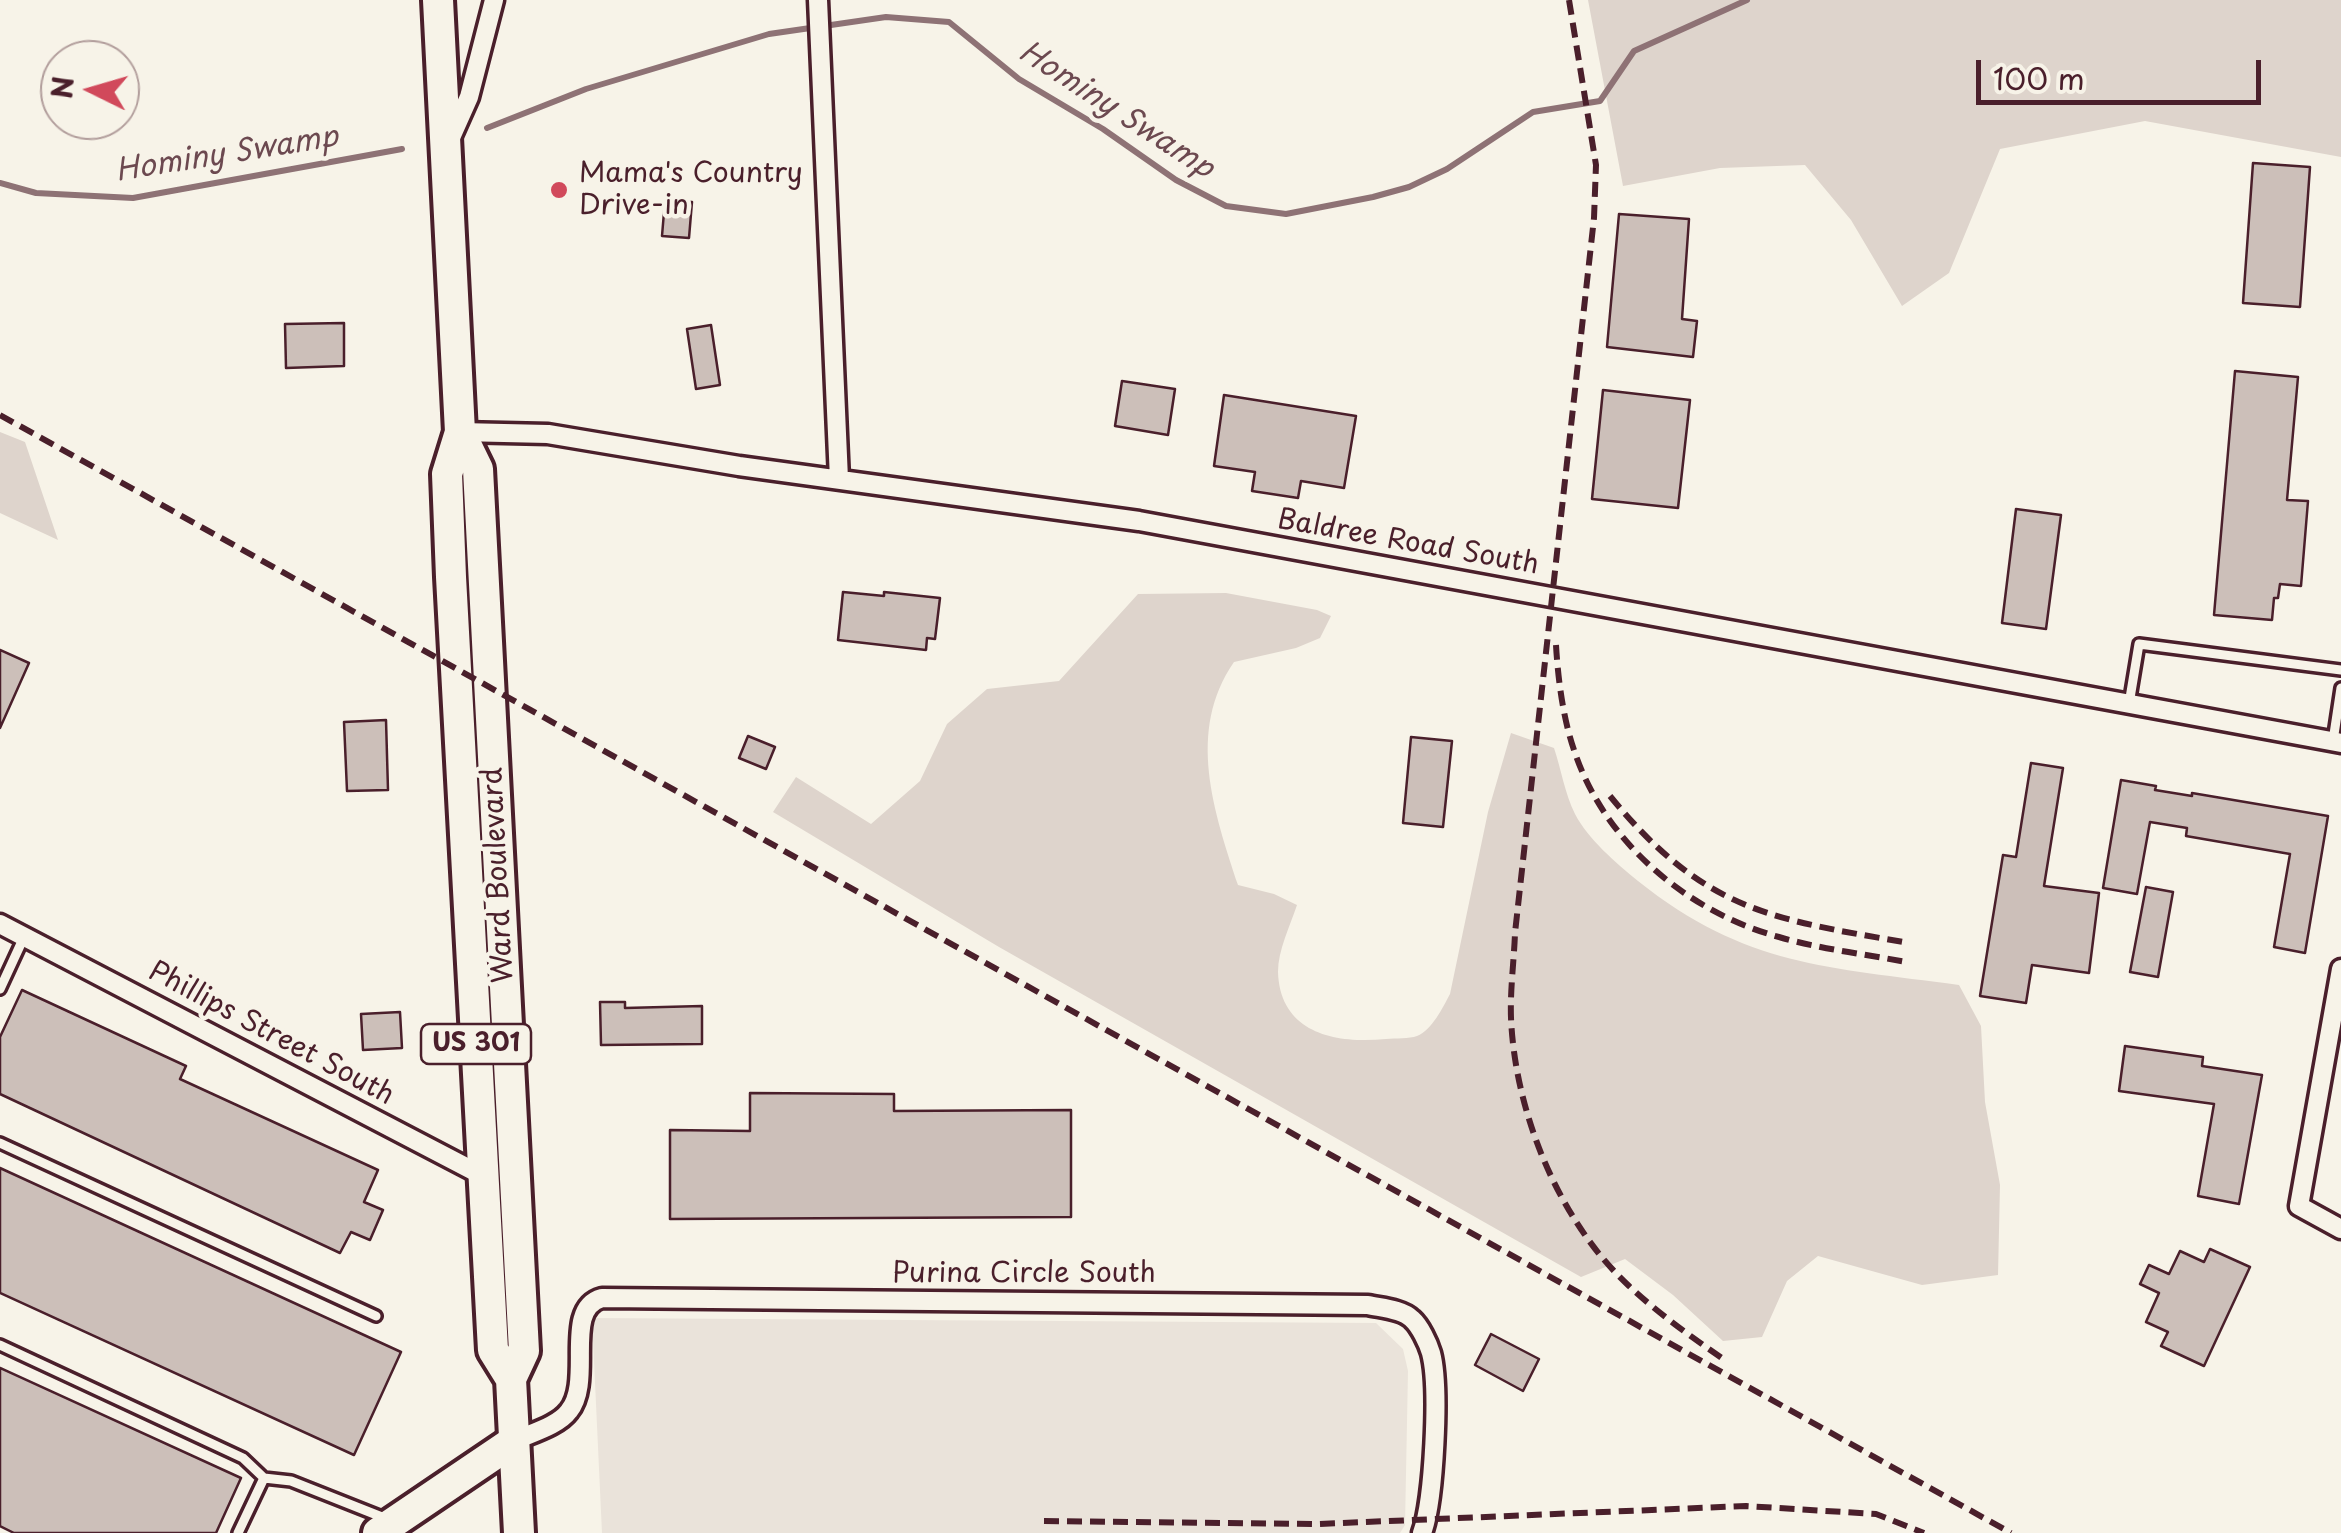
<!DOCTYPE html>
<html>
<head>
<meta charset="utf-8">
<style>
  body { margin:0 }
  #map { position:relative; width:2341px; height:1533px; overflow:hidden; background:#f7f3e8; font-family:"Playpen Sans",sans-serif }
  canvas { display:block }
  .north { position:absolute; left:40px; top:40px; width:100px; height:100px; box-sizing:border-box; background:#f7f3e8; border:2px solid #b29e9c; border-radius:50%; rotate:275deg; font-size:28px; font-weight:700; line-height:40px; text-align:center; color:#4a1f2b }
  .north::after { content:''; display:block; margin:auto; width:35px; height:45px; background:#d1495b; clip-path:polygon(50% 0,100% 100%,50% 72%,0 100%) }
  .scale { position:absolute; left:1976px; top:60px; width:285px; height:45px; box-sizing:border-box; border:5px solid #4a1f2b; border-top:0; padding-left:12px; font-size:30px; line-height:35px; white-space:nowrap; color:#4a1f2b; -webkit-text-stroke:8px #f7f3e8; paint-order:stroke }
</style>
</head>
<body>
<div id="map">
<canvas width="2341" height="1533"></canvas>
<div class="north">N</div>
<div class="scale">100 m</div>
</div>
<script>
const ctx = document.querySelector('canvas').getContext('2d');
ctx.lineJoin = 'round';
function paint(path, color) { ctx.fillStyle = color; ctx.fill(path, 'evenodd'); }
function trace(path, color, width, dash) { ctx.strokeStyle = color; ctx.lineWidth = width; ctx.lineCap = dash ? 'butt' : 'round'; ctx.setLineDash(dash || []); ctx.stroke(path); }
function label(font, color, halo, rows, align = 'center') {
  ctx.font = font + ' "Playpen Sans",sans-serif'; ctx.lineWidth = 9; ctx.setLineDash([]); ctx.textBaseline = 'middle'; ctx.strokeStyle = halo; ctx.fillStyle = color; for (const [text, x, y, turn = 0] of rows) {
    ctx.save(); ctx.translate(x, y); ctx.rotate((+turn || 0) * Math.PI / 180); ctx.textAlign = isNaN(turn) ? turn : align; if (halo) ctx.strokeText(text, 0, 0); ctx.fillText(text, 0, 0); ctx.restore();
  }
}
const built = new Path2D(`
  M 592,1318 L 1376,1323 L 1403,1349 L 1408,1371 L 1405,1525 L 1400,1533 L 602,1533 Z`);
const green = new Path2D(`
  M 1588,0 L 2341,0 L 2341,157 L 2145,121 L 2000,149 L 1949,273 L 1902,306 L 1851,220 L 1805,165 L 1720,168 L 1623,186 Z
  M 0,432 L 25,442 L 58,540 L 0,513 Z
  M 1226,593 L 1317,610 L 1331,616 L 1320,638 L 1296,648 L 1234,662 C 1186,731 1214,812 1238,885 L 1274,894 L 1297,905 C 1290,926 1278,950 1278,972 C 1280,1034 1337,1044 1386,1039 C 1396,1038 1409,1039 1417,1036 C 1432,1030 1443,1007 1450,994 L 1488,812 L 1511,733 L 1554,748 C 1561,769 1565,794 1575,814 C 1588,839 1616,863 1638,881 C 1746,967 1828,967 1959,985 L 1981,1026 L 1985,1102 L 2000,1185 L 1998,1275 L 1922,1285 L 1818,1256 L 1787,1281 L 1762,1337 L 1723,1341 L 1673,1295 L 1625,1259 L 1581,1277 L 999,947 L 773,812 L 796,777 L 871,824 L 920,781 L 947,724 L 987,689 L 1059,681 L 1138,594 Z`);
const stream = new Path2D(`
  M 487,128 L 586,89 L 769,34 L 886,17 L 949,22 L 1019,79 L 1103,129 L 1176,180 L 1226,206 L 1286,214 L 1373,197 L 1409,187 L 1447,169 L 1533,112 L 1600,101 L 1634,51 L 1747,0
  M 0,183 L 36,193 L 133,198 L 402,149`);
const building = new Path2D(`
  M 2253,163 L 2310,167 L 2300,307 L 2243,303 Z
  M 665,200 L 692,202 L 689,238 L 662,236 Z
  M 1619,214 L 1689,219 L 1682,319 L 1697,321 L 1693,357 L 1607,347 Z
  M 344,323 L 344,366 L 286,368 L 285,324 Z
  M 711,325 L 720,385 L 696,389 L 687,329 Z
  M 2235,371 L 2298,377 L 2287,500 L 2308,501 L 2301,586 L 2280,584 L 2278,598 L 2274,598 L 2272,620 L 2214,615 Z
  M 1122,381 L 1175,389 L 1168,435 L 1115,426 Z
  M 1603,390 L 1690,400 L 1678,508 L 1592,499 Z
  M 1224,395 L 1356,416 L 1344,488 L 1301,481 L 1298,498 L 1252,491 L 1255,472 L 1214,466 Z
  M 2016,509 L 2061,515 L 2046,629 L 2002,623 Z
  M 843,592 L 884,596 L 884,592 L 940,598 L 935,639 L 927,638 L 926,650 L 838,640 Z
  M 0,650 L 29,663 L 0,728 Z
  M 386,720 L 388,790 L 347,791 L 344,722 Z
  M 748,736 L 775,747 L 766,769 L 739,758 Z
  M 1411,737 L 1452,741 L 1443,827 L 1403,823 Z
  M 2031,763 L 2063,768 L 2044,886 L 2099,893 L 2089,973 L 2032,965 L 2026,1003 L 1980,996 L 2003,855 L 2016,857 Z
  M 2121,780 L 2156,786 L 2155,790 L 2192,796 L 2192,793 L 2328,816 L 2305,953 L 2274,947 L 2290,854 L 2186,836 L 2187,828 L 2150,822 L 2137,894 L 2103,888 Z
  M 2146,887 L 2173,892 L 2158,977 L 2130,972 Z
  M 22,990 L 186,1066 L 180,1079 L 378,1170 L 364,1202 L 383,1210 L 370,1240 L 351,1232 L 340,1253 L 0,1094 L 0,1037 Z
  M 600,1002 L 625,1002 L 625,1008 L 702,1006 L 702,1044 L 601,1045 Z
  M 400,1012 L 402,1048 L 363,1050 L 361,1014 Z
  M 2125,1046 L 2203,1057 L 2202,1066 L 2262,1075 L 2239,1204 L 2198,1196 L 2214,1104 L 2119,1091 Z
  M 750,1093 L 894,1094 L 894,1111 L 1071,1110 L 1071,1217 L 670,1219 L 670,1130 L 750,1131 Z
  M 0,1168 L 401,1352 L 354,1455 L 0,1293 Z
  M 2210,1249 L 2250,1267 L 2204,1366 L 2161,1346 L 2168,1332 L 2146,1322 L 2159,1293 L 2140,1284 L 2149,1265 L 2169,1274 L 2180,1251 L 2204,1262 Z
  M 1491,1334 L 1539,1359 L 1523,1391 L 1475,1365 Z
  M 0,1368 L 241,1478 L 216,1533 L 14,1533 L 0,1526 Z`);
const service = new Path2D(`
  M 2129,704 L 2139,644 L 2341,670
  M 2333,741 L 2341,688
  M 0,989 L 24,937
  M 0,1143 L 376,1316
  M 0,1345 L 243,1458 L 264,1478
  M 238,1533 L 264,1478 L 291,1481 L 387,1519`);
const minor = new Path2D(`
  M 818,0 L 839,479
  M 449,142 L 469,97 L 494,0
  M 460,432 L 548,434 L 739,466 L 1139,521 L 2341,743
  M 0,924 L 489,1179
  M 2341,969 L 2299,1206 L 2341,1229
  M 514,1441 C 531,1433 558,1426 569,1411 C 594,1380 562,1309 602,1298 L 1368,1305 C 1381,1308 1402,1309 1412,1319 C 1420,1326 1428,1343 1431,1353 C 1440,1387 1434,1501 1422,1533`);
const primary = new Path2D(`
  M 378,1533 L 514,1441`);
const trunk = new Path2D(`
  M 438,0 L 460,432 L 447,474 L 451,577 L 493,1350 L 511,1379
  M 460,432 L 478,469 L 524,1351 L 511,1379 L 519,1533`);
const rail = new Path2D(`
  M 1569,0 L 1596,165 L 1594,218 L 1515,933 C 1514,961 1510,990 1511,1018 C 1515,1113 1559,1221 1629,1286 C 1659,1314 1693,1338 1726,1361
  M 0,415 L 2011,1533
  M 1556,645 C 1558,679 1563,718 1574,750 C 1604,842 1687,912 1779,937 C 1820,949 1864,954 1906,962
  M 1610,796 C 1704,911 1770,919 1909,943
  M 1044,1521 L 1318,1524 L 1746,1506 L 1876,1514 L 1924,1533`);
const markers = [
  [559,190,10,"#d1495b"]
];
const shields = [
  [476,1044,110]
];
const shieldNames = [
  ["US 301",476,1044]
];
const poiNames = [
  ["Mama's Country",579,174],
  ["Drive-in",579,206]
];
const streetNames = [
  ["Baldree Road South",1408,543,10],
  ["Ward Boulevard",499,875,-93],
  ["Phillips Street South",271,1034,28],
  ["Purina Circle South",1024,1274]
];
const waterNames = [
  ["Hominy Swamp",1116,111,33],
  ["Hominy Swamp",227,155,-9]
];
paint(built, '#eae3da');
paint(green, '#ded4cc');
trace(stream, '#8e7275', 6);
paint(building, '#ccbfb9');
trace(building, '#4a1f2b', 2.5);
trace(service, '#4a1f2b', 16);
trace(minor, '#4a1f2b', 25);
trace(primary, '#4a1f2b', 38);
trace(trunk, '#4a1f2b', 38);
trace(service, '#f7f3e8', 9);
trace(minor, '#f7f3e8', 18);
trace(primary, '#f7f3e8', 30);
trace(trunk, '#f7f3e8', 30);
trace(rail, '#4a1f2b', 6, [15, 8]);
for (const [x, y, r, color] of markers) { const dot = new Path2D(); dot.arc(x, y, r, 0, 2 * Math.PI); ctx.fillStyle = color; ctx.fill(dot); trace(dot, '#f7f3e8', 4); }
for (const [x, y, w] of shields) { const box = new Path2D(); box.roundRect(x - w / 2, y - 20, w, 40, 8); ctx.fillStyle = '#f7f3e8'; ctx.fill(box); trace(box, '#4a1f2b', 2.5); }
label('bold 25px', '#4a1f2b', null, shieldNames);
label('28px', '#4a1f2b', '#f7f3e8', poiNames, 'left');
label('28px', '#4a1f2b', '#f7f3e8', streetNames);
label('italic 30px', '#6c4950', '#f7f3e8', waterNames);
</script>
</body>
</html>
